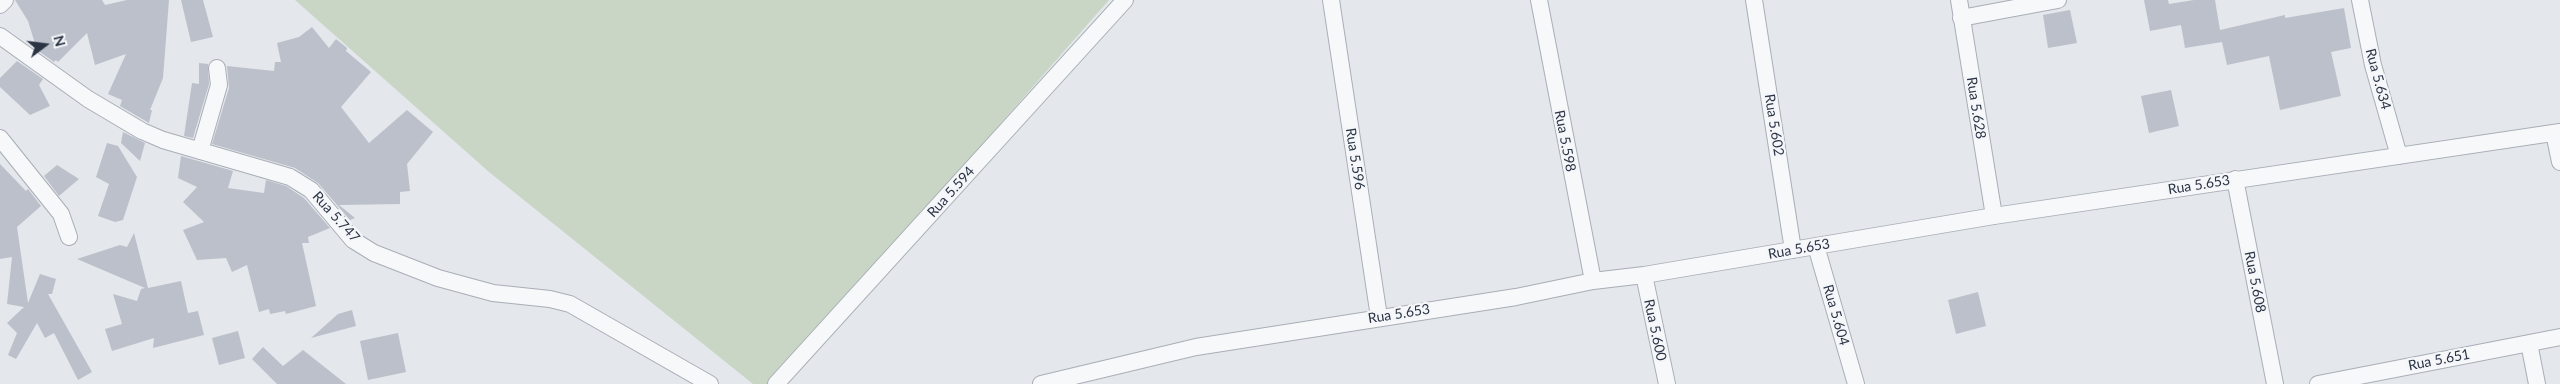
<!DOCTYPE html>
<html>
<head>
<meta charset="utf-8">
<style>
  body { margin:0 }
  #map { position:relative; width:2560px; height:384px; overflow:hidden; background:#e4e7ec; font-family:Lato,sans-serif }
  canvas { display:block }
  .north { position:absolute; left:20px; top:20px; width:50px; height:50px; -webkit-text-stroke:4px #f4f6f9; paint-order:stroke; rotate:75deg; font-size:14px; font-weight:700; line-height:20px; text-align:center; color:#2b3445 }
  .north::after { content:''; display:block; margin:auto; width:18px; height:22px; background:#2b3445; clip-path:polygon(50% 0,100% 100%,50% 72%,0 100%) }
</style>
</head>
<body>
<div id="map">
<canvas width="2560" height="384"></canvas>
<div class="north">N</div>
</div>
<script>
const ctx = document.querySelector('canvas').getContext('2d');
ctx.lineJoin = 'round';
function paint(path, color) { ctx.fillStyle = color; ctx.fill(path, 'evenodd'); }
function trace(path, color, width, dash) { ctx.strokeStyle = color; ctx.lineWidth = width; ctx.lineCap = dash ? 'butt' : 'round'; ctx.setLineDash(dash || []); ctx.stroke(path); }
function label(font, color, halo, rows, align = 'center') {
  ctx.font = font + ' Lato,sans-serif'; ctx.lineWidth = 4.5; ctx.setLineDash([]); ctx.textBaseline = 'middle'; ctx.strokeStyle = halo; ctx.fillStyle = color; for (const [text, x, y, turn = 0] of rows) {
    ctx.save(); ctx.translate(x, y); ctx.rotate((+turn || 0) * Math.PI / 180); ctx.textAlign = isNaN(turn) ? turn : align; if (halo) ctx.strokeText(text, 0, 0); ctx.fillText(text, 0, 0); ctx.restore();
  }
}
const green = new Path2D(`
  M 295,0 L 1109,0 L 772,384 L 753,384 L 489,172 Z`);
const building = new Path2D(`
  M 15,0 L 102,0 L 105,5 L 127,0 L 169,0 L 163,78 L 150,110 L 152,110 L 149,123 L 120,106 L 122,100 L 108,94 L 126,54 L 95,65 L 87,33 L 58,62 L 56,60 L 54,62 L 37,50 L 28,21 Z
  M 181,0 L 203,0 L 213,37 L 191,42 Z
  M 2144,0 L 2168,0 L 2169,4 L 2194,0 L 2215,0 L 2220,30 L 2285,15 L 2285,18 L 2344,8 L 2351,48 L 2331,52 L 2341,96 L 2280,110 L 2269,56 L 2227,65 L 2222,42 L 2185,48 L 2181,25 L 2150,31 Z
  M 2070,10 L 2077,43 L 2048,48 L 2043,15 Z
  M 312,27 L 329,48 L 336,39 L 347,48 L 346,51 L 371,72 L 341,107 L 369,143 L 407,110 L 433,132 L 407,164 L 410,191 L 400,192 L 400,204 L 339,205 L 355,218 L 350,220 L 318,183 L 295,168 L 212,144 L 229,88 L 227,66 L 274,71 L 275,62 L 281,62 L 277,43 L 299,37 Z
  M 17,61 L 43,79 L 39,85 L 50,106 L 30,115 L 0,87 L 0,78 Z
  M 199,63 L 208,64 L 209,84 L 193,138 L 184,136 L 192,83 L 199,84 Z
  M 2171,90 L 2179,126 L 2149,133 L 2141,96 Z
  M 123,132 L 145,143 L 140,161 L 121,143 Z
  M 107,143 L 118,146 L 137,177 L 123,220 L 115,222 L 98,216 L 109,184 L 96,177 Z
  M 181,156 L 233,171 L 228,188 L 264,193 L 266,180 L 286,186 L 304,198 L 330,228 L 308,237 L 309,243 L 302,243 L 316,306 L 286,314 L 285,311 L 270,314 L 269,309 L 259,312 L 247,265 L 232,272 L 226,258 L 197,260 L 183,230 L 204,222 L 183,202 L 197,187 L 178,178 Z
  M 0,164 L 26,191 L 28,189 L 41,206 L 17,227 L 28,303 L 40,274 L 56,279 L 52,294 L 48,294 L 92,372 L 78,380 L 54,333 L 45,338 L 37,323 L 16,359 L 8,355 L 17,333 L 7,323 L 24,307 L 7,304 L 12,257 L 0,259 Z
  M 57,165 L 79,179 L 59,196 L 44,176 Z
  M 134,233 L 148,288 L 181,281 L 188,313 L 198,311 L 204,335 L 153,348 L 154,338 L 112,351 L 105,329 L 122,324 L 113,294 L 137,301 L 141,289 L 145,288 L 77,259 L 120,245 L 127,247 Z
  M 1978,292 L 1986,326 L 1956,334 L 1948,300 Z
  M 352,310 L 356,326 L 311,338 L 338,314 Z
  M 238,331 L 245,358 L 219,365 L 212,338 Z
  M 398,333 L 406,372 L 368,380 L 360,341 Z
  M 263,347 L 283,366 L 303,350 L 346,384 L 277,384 L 252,359 Z`);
const street = new Path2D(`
  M 1331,0 L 1379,317
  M 1539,0 L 1593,281
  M 1754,0 L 1793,250
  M 1959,0 L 1994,216
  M 2360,0 L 2373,65 L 2399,156
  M 0,5 L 5,0
  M 1961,18 L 2058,0
  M 0,36 L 88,99 L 142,131 L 163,140 L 290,177 L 311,190 L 353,240 L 374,253 L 438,278 L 493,293 L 550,299 L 570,304 L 710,384
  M 2554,133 L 2560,162
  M 0,138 L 61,214 L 69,237
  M 200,151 L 219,85 L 217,68
  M 2235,179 L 2275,384
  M 1816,246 L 1856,384
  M 1644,275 L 1667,384
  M 2529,343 L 2537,384
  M 776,384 L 1125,0
  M 1041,384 L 1196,347 L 1516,297 L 1593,281 L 1644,275 L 1994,216 L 2560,132
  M 2318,384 L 2560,337`);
const streetNames = [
  ["Rua 5.634",2378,79,75],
  ["Rua 5.628",1976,108,81],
  ["Rua 5.602",1774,125,81],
  ["Rua 5.598",1565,141,79],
  ["Rua 5.596",1355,159,81],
  ["Rua 5.653",2199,185,-9],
  ["Rua 5.594",951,192,-48],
  ["Rua 5.747",336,217,48],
  ["Rua 5.653",1799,249,-10],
  ["Rua 5.608",2255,282,79],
  ["Rua 5.653",1399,314,-9],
  ["Rua 5.604",1836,315,74],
  ["Rua 5.600",1655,330,78],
  ["Rua 5.651",2439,360,-11]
];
paint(green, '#c9d6c5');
paint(building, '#bbc0ca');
trace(street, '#a9aeb7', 18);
trace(street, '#f7f8fa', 16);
label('14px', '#2b3445', '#f4f6f9', streetNames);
</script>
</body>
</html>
